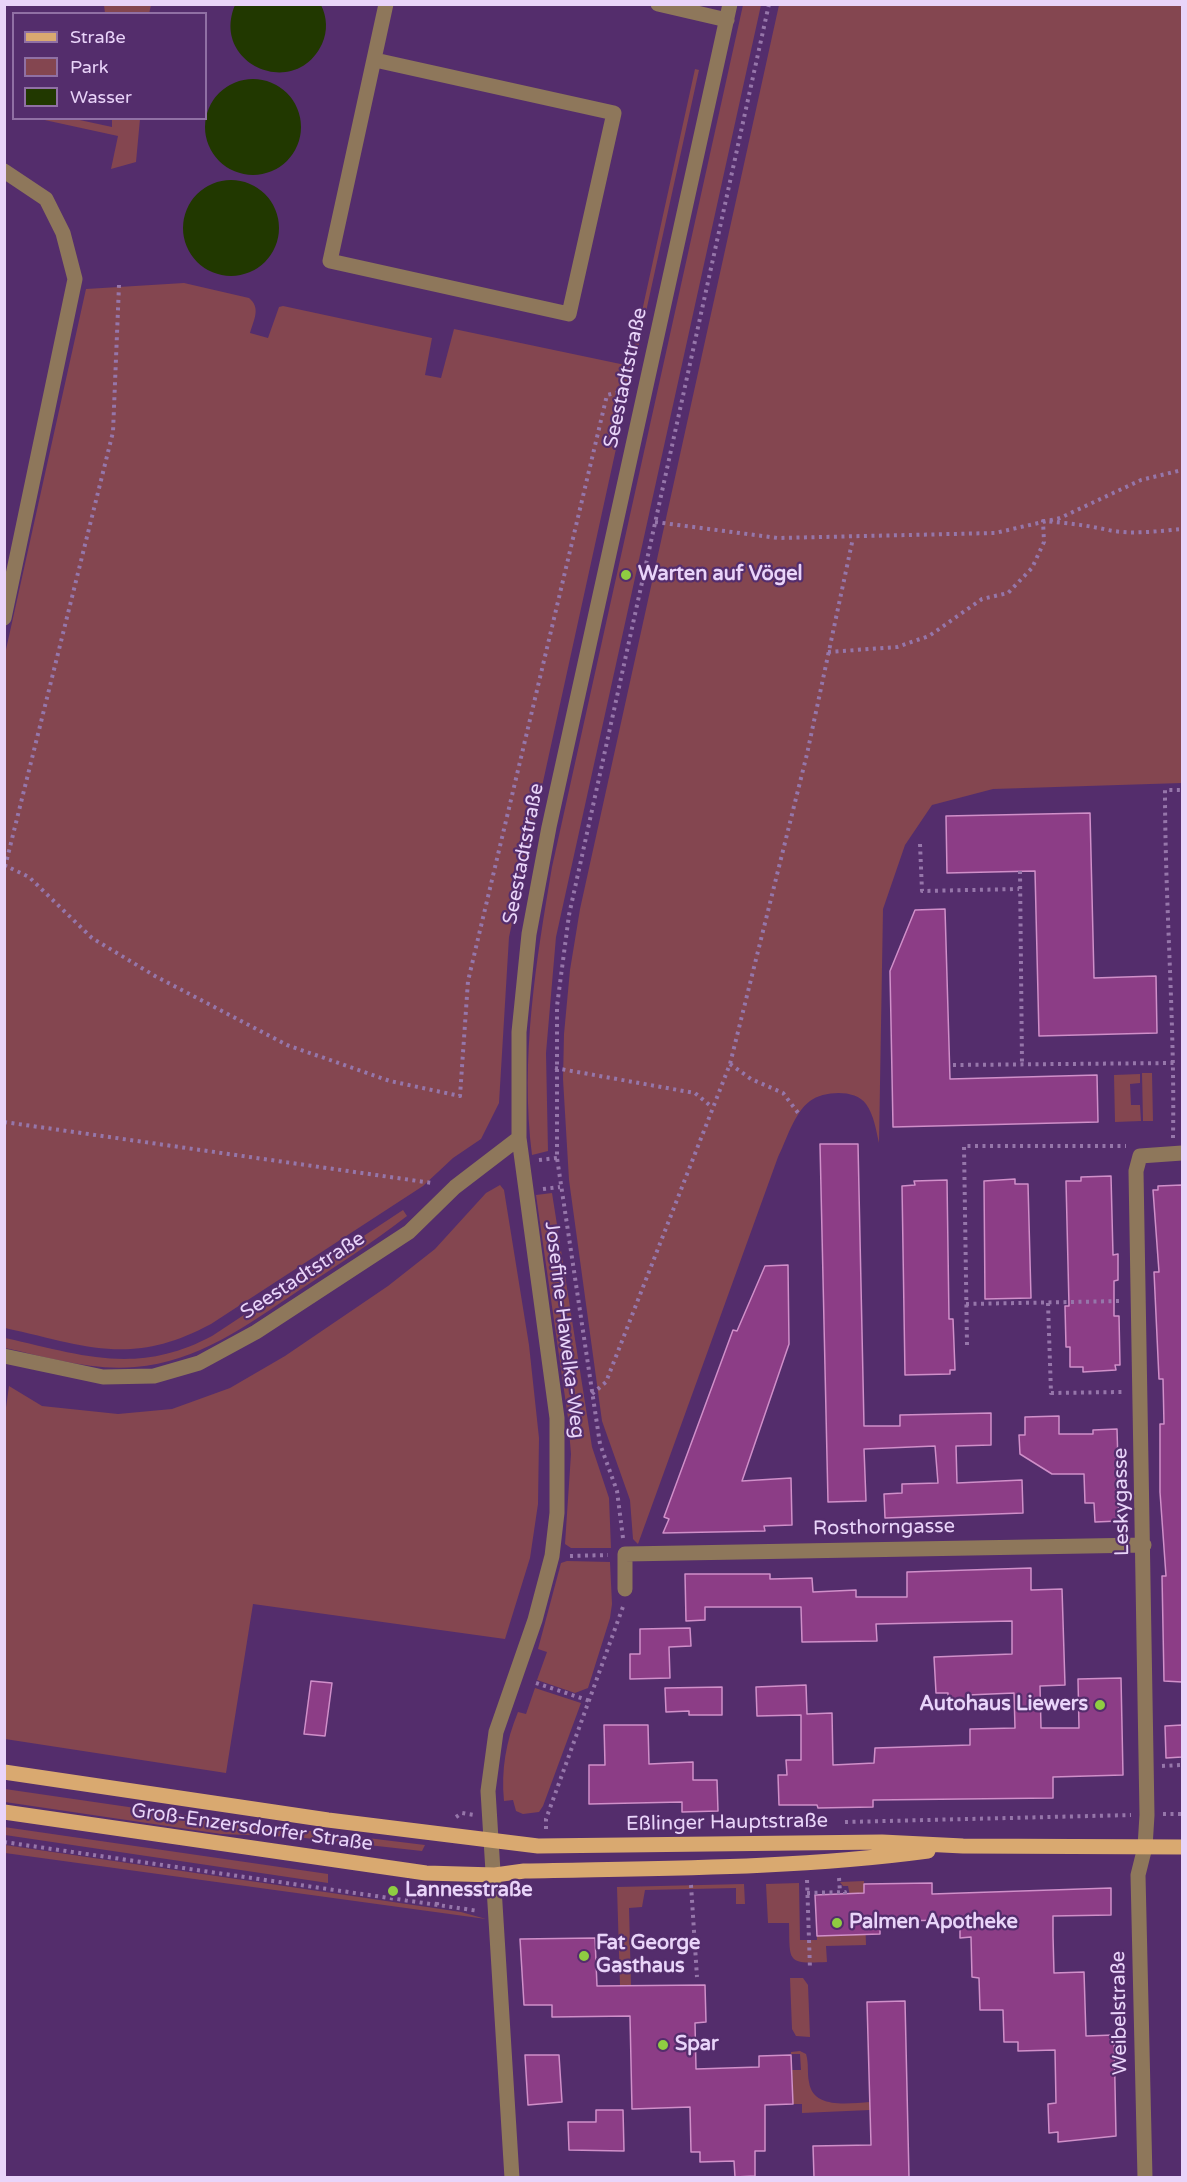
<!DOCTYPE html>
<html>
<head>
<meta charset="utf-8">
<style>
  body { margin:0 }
  #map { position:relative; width:1187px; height:2182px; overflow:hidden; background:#542d6c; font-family:"Varela Round",sans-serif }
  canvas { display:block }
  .frame { position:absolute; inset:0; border:6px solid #e9d4f9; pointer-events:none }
  .legend { position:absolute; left:12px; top:12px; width:195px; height:108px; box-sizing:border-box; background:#542d6c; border:2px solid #9070a4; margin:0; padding:8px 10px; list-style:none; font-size:18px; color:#e9d4f9 }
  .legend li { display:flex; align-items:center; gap:12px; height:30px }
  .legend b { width:30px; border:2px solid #9070a4 }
</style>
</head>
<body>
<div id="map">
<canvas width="1187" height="2182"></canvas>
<div class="frame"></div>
<ul class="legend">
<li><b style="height:8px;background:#d9a970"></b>Straße</li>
<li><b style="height:16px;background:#844650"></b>Park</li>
<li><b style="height:16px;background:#213800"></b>Wasser</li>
</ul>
</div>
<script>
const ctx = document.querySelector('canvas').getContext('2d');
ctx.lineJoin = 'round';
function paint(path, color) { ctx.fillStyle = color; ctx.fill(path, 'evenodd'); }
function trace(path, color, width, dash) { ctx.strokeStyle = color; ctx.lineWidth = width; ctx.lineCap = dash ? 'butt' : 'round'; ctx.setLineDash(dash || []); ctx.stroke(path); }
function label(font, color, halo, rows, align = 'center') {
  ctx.font = font + ' "Varela Round",sans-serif'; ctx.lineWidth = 4.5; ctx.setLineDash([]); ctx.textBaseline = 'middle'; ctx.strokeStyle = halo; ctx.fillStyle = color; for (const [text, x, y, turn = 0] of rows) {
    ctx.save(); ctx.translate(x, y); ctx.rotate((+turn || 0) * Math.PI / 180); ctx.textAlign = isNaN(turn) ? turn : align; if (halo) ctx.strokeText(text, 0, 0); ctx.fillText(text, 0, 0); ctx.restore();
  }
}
const green = new Path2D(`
  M 104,5 L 104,4 L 151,5 L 149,14 L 105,13 Z
  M 743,5 L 761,5 L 556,937 L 546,1053 L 548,1151 L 532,1155 C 520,1059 536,961 552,867 Z
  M 779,5 L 1182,5 L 1182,783 L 993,789 L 932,805 L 905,845 L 883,909 L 879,1143 C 876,1130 874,1115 866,1104 C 855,1089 824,1091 810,1101 C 794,1113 787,1139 778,1157 L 638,1544 L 633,1539 L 630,1500 L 602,1421 L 569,1180 L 563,1079 L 564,1034 L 570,970 L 580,909 Z
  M 695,69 L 699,70 L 509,937 L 499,1103 L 481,1139 L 453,1158 L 423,1186 L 211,1324 C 131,1367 87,1346 5,1328 L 5,654 L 86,289 L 184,283 L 249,298 C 261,308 254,319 250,333 L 268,338 L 279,307 L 283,306 L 432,338 L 425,375 L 441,378 L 454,329 L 630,366 Z
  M 40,119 L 75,119 L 112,127 L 112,119 L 140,119 L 136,162 L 111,169 L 118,136 Z
  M 1142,1073 L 1152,1073 L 1153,1121 L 1143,1121 Z
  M 1140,1074 L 1140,1083 L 1130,1084 L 1131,1105 L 1140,1105 L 1141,1121 L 1115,1122 L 1114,1075 Z
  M 500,1185 L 504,1190 L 529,1345 L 539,1438 L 538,1504 L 530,1558 L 505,1639 L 253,1604 L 226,1773 L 5,1739 L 4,1422 L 9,1386 L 42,1406 L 118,1414 L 172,1409 L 230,1388 L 285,1356 L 388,1286 L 435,1249 L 486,1193 Z
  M 552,1193 L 592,1447 L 609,1498 L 611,1548 L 571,1548 L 565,1544 L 571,1454 L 568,1418 L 536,1195 Z
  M 403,1210 L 407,1216 C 372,1243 335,1267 298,1291 C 247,1325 198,1362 135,1367 C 91,1371 47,1357 5,1348 L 5,1338 C 82,1355 137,1376 212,1336 Z
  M 567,1561 L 610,1562 L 612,1604 L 610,1618 L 588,1688 L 575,1693 L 537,1680 L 547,1652 L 538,1649 L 561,1563 Z
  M 535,1688 L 581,1703 L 543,1806 L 539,1812 L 523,1814 L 516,1811 L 513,1800 L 504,1801 C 501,1770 506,1741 518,1712 L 526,1714 Z
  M 5,1789 L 211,1819 L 425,1845 L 422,1851 L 296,1837 L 221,1834 L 5,1802 Z
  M 4,1827 L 328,1874 L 328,1883 L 5,1835 Z
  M 5,1845 L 461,1912 L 486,1919 L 5,1853 Z
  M 864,1881 L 866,1945 L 826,1946 L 827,1962 C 786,1964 790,1962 789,1923 L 768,1923 L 766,1884 L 799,1883 L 800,1940 L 817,1940 L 817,1936 L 858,1934 L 848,1886 L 843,1886 L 840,1882 Z
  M 744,1884 L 745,1904 L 736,1904 L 736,1888 L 645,1890 L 642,1907 L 629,1908 L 631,1985 L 620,1986 L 617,1887 Z
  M 790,1978 L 803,1978 L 808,1985 L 810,2037 L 796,2036 L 792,2029 Z
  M 800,2051 L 806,2054 C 809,2063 807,2073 809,2082 C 813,2110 850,2103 870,2102 L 870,2110 L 802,2113 L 802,2104 L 793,2104 L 792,2070 L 801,2070 L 800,2054 L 791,2054 L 791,2052 Z`);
const water = new Path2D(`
  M 235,5 L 321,5 C 327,17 328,31 322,44 C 295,101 210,64 235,5 Z
  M205 127a48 48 0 1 1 96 0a48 48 0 1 1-96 0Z
  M183 228a48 48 0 1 1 96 0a48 48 0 1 1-96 0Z`);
const building = new Path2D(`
  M 1090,813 L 1094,978 L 1156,976 L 1157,1033 L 1039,1036 L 1035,871 L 947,873 L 946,816 Z
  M 945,909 L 950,1079 L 1097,1075 L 1098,1122 L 893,1127 L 890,971 L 915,910 Z
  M 820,1144 L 858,1144 L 864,1426 L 900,1426 L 900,1415 L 991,1413 L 991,1445 L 956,1446 L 957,1483 L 1022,1480 L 1023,1513 L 885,1518 L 884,1494 L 902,1493 L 902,1484 L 938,1483 L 935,1446 L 864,1449 L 866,1501 L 828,1502 Z
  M 1111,1176 L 1113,1255 L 1118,1254 L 1118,1280 L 1114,1281 L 1114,1316 L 1119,1316 L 1120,1365 L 1115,1365 L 1116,1370 L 1083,1372 L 1083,1367 L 1070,1367 L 1070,1347 L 1066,1347 L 1065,1306 L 1069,1306 L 1066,1181 L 1081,1181 L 1081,1177 Z
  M 1015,1179 L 1015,1184 L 1028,1184 L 1031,1298 L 985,1299 L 984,1181 Z
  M 947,1180 L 949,1319 L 953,1319 L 955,1370 L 950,1370 L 950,1374 L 905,1375 L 902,1186 L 915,1185 L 914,1181 Z
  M 1182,1185 L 1182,1682 L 1164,1681 L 1162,1576 L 1166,1576 L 1160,1492 L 1160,1424 L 1164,1424 L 1163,1379 L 1159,1379 L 1154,1272 L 1159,1272 L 1153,1190 L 1158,1190 L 1158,1186 Z
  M 788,1265 L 789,1344 L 742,1481 L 791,1478 L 792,1525 L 764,1526 L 765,1531 L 663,1533 L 669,1519 L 664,1517 L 733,1330 L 737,1331 L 765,1266 Z
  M 1059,1416 L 1059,1434 L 1093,1434 L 1093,1430 L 1117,1429 L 1118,1463 L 1122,1463 L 1123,1489 L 1118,1489 L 1119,1521 L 1095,1522 L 1094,1503 L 1085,1503 L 1084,1474 L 1052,1474 L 1020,1454 L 1019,1435 L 1025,1435 L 1025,1417 Z
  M 1031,1568 L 1031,1590 L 1062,1589 L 1065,1685 L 1040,1686 L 1041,1728 L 1079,1728 L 1078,1679 L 1121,1678 L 1123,1775 L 1053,1777 L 1053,1798 L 873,1800 L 873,1807 L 818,1808 L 817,1805 L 779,1805 L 778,1775 L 787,1775 L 786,1760 L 801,1760 L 801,1715 L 757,1716 L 756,1687 L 806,1685 L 807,1714 L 832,1713 L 833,1765 L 874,1763 L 875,1748 L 970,1745 L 970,1729 L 1015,1728 L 1014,1693 L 968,1695 L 968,1703 L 948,1704 L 948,1693 L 936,1693 L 934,1657 L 1012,1654 L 1012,1621 L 876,1624 L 877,1641 L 802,1642 L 801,1607 L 705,1607 L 705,1620 L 686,1621 L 685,1574 L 770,1574 L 770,1579 L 812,1578 L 813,1592 L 856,1590 L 856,1597 L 907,1597 L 907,1572 Z
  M 690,1628 L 691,1646 L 669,1647 L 670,1678 L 630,1679 L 630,1654 L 640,1654 L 640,1629 Z
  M 311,1681 L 332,1683 L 325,1736 L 304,1734 Z
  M 722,1687 L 722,1715 L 689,1715 L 689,1711 L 666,1712 L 665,1688 Z
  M 604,1725 L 648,1725 L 649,1764 L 693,1762 L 693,1780 L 717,1780 L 718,1811 L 682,1812 L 682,1802 L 589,1804 L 589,1765 L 605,1765 Z
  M 1182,1725 L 1182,1757 L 1166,1758 L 1165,1726 Z
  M 932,1883 L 932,1894 L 1111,1888 L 1111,1915 L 1053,1916 L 1053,1936 L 1054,1973 L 1084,1972 L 1086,2036 L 1114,2035 L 1116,2136 L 1058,2142 L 1058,2132 L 1049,2133 L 1048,2104 L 1056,2103 L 1055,2050 L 1018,2051 L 1018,2042 L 1004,2042 L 1003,2010 L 980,2010 L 979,1978 L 972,1977 L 971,1937 L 960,1938 L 960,1920 L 880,1921 L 880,1934 L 817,1936 L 815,1895 L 864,1893 L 864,1884 Z
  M 595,1938 L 597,1986 L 705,1985 L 706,2022 L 695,2023 L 696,2069 L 759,2067 L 759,2056 L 791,2055 L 793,2104 L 765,2105 L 765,2151 L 755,2151 L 755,2176 L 735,2177 L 734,2161 L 700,2162 L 700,2152 L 691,2152 L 690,2107 L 632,2109 L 630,2016 L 552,2017 L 552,2005 L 524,2005 L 520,1939 Z
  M 905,2001 L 909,2178 L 814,2178 L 813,2146 L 871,2145 L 867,2002 Z
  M 525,2055 L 559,2055 L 562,2102 L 528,2105 Z
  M 596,2110 L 623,2110 L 624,2151 L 569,2150 L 568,2122 L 596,2122 Z`);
const path = new Path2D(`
  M 655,522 L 778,538 L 995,533 L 1060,518 L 1141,480 L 1182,470
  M 828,652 L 897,647 L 929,636 L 982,599 L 1008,593 L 1032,568 L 1044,542 L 1043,521 C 1066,523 1086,525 1108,530 C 1132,535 1159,531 1182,529
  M 920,844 L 922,891 L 1019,889
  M 4,865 L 29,877 L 92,938 L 155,976 L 287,1045 L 390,1081 L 460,1096 L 468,981 L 607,395 L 627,390
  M 5,867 L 113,432 L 119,285
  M 1020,871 L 1022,1064
  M 730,1064 L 751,1079 L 783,1093 L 799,1114
  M 953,1065 L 1174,1063
  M 555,1068 L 695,1093 L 712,1107
  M 4,1122 L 432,1183
  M 1173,1138 C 1175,1022 1165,906 1165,790 L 1182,790
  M 539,1160 L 557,1158
  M 543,1189 L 560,1187
  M 1048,1303 L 1051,1393 L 1122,1392
  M 966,1304 L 1122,1301
  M 967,1345 L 964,1146 L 1126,1146
  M 592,1394 L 606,1382 L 730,1064 L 807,754 L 853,538
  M 623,1538 L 617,1491 L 600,1444 L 557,1158 L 557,1006 L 569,915 L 769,4
  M 570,1556 L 608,1555
  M 536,1683 L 590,1701
  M 1162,1766 L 1182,1765
  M 1163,1814 L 1182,1814
  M 456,1817 L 462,1813 L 474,1815
  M 845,1822 L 1131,1815
  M 546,1829 L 546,1819 L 624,1604
  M 4,1842 L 479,1911
  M 839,1878 L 840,1892
  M 807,1880 L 810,1969
  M 691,1885 L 697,1977
  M 807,1893 L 845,1892 L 845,1894
  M 437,1905 L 438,1891`);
const minor = new Path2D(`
  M 658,4 L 727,20
  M 375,60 L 614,113 L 569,314 L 330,261 L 386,4
  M 4,171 L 46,199 L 63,233 L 75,279 L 4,618
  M 4,1356 L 103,1377 L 154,1376 L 199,1363 L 256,1332 L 409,1232 L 455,1187 L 519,1138
  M 625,1589 L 625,1554 L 1144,1545
  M 512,2178 L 488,1791 L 496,1732 L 535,1620 L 552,1556 L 557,1513 L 557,1418 L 519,1138 L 519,1032 L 529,934 L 549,827 L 730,4
  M 1145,2178 L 1138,1875 L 1145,1847 L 1147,1815 L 1136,1171 L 1140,1156 L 1182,1153`);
const major = new Path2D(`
  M 4,1772 L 328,1820 L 538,1846 L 882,1842 L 963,1846 L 1182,1847
  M 4,1812 L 426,1873 L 495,1875 L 524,1871 C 659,1868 794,1869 928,1851`);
const markers = [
  [626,575,6,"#8fcd41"],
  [1100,1705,6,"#8fcd41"],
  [393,1891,6,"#8fcd41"],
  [837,1923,6,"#8fcd41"],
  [584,1956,6,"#8fcd41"],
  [663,2045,6,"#8fcd41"]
];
const streetNames = [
  ["Seestadtstraße",626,378,-78],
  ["Seestadtstraße",524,854,-79],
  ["Seestadtstraße",303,1276,-33],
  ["Josefine-Hawelka-Weg",564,1330,83],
  ["Leskygasse",1122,1502,-91],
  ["Rosthorngasse",884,1528,-1],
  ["Eßlinger Hauptstraße",727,1823,-1],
  ["Groß-Enzersdorfer Straße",252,1828,8],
  ["Weibelstraße",1120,2013,-91]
];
const poiNames = [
  ["Warten auf Vögel",638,575],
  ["Autohaus Liewers",1088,1705,"right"],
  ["Lannesstraße",405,1891],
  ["Palmen Apotheke",849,1923],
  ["Fat George",596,1944],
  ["Gasthaus",596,1967],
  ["Spar",675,2045]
];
paint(green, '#844650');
paint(water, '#213800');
paint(building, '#8c3d86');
trace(building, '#d08fc9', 1.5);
trace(path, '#9676aa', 4, [3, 4.5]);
trace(minor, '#8e775b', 15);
trace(major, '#d9a970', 15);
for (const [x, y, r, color] of markers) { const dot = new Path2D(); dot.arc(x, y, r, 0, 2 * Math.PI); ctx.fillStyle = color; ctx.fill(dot); trace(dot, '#542d6c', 2); }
label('20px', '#e9d4f9', '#542d6c', streetNames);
label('bold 20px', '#e9d4f9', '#542d6c', poiNames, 'left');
</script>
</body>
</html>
